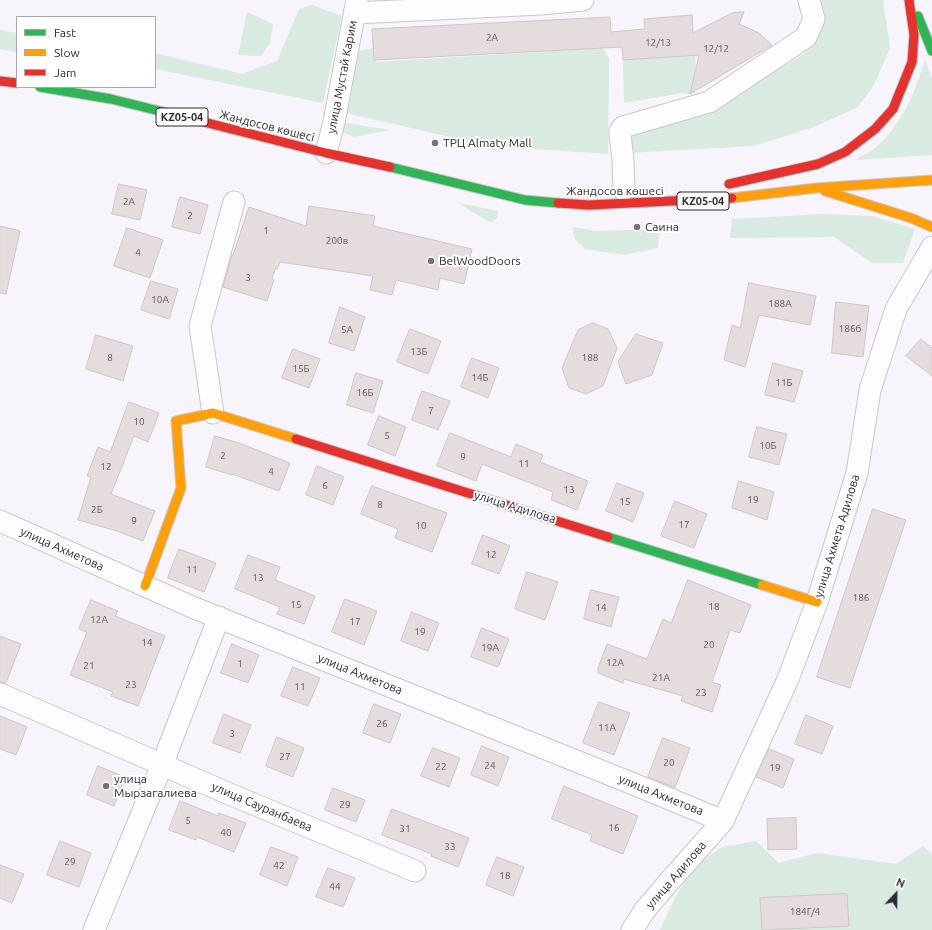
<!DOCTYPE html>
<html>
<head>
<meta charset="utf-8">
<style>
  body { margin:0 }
  #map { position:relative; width:932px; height:930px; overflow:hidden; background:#f7f4fb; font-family:Ubuntu,sans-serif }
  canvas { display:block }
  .legend { position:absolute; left:16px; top:16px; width:140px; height:72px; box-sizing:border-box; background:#fff; border:1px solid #aca9ae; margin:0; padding:5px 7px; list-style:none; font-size:12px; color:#2f2935 }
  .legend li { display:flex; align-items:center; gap:8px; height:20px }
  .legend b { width:20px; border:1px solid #aca9ae }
  .north { position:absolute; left:876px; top:874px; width:40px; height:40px; -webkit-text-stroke:3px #fff; paint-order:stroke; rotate:22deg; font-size:11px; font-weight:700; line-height:16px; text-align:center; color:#2f2935 }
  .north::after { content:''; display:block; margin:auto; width:14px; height:18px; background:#2f2935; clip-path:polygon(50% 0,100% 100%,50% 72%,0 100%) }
</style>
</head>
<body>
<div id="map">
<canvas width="932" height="930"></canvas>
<ul class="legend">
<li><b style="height:5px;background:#30b455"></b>Fast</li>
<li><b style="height:5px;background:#ff9f0a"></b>Slow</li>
<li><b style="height:5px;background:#e5322d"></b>Jam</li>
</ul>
<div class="north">N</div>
</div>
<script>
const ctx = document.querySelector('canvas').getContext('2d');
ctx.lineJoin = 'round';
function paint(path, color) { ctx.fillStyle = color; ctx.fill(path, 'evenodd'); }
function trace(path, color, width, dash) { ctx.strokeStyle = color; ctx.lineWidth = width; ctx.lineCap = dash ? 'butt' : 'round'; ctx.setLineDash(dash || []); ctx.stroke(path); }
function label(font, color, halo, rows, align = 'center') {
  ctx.font = font + ' Ubuntu,sans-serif'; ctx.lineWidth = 4; ctx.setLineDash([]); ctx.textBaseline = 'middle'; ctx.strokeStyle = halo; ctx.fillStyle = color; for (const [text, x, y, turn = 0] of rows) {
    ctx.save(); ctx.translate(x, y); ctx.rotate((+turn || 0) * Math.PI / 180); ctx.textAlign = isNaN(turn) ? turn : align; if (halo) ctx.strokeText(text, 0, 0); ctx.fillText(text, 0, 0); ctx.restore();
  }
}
const green = new Path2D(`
  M 819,0 L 883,0 L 890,48 L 874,85 L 858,107 L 814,127 L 754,146 L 629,153 L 631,134 L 721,103 L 804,54 L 818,30 L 824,10 Z
  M 312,5 L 342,16 L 323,103 L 155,69 L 155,53 L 242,74 L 277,61 L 299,9 Z
  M 247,12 L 273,24 L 270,43 L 261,56 L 238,55 Z
  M 0,30 L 17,33 L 17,52 L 0,49 Z
  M 373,48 L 376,62 L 603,48 L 609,58 L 608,154 L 490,146 L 341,112 L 358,51 Z
  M 695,55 L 696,65 L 690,94 L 682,93 L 624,103 L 623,60 Z
  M 925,60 L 932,78 L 932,155 L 855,160 C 861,156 869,153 874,149 C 901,127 915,92 925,60 Z
  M 339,122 L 390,130 L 354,137 L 341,132 Z
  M 458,203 L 498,211 L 497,218 L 492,222 L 486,220 Z
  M 823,214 L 872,216 L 915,229 L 903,263 L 872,263 L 834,237 L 730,238 L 732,219 Z
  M 573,227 L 597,231 L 660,229 L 658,248 L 624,255 L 585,249 L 574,238 Z
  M 756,841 L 779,863 L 817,853 L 896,864 L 923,846 L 932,854 L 932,930 L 660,930 L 676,896 L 693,867 L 722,847 Z`);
const building = new Path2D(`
  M 744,12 L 739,24 L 759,33 L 772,45 L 690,94 L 699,55 L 623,60 L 622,47 L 374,60 L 372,29 L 610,17 L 611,32 L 645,29 L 644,19 L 692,15 L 693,33 L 732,13 Z
  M 119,184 L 147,190 L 140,220 L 112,214 Z
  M 180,197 L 208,205 L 200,234 L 172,227 Z
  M 309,206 L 375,216 L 373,226 L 472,249 L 464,284 L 440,278 L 438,290 L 396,280 L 392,295 L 370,290 L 373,276 L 280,262 L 277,269 L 275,269 L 272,279 L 274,280 L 267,301 L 223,287 L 232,255 L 233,255 L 249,207 L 306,226 Z
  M 0,226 L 20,231 L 6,294 L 0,293 Z
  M 127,228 L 163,240 L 150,278 L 114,266 Z
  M 151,281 L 178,289 L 169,319 L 141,310 Z
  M 749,283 L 816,296 L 810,325 L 759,315 L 745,367 L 724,360 L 732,325 L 740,328 Z
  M 836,302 L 869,306 L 863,357 L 832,353 Z
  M 340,307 L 365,317 L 354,351 L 329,343 Z
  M 593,323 L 608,329 L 617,348 L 603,386 L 586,394 L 569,388 L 562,368 L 578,330 Z
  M 410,329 L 441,341 L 428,374 L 397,362 Z
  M 636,334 L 663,343 L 652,375 L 626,384 L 618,362 Z
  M 96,335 L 133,346 L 123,381 L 86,369 Z
  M 921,339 L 932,348 L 932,376 L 906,356 Z
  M 293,349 L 320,359 L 309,388 L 282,378 Z
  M 472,358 L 499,368 L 488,398 L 461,387 Z
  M 773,363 L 803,371 L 794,402 L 765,395 Z
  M 356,373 L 383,381 L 373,413 L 347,405 Z
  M 422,391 L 450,401 L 438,430 L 412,420 Z
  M 129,402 L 159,413 L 148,442 L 134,436 L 111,494 L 155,511 L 143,541 L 117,531 L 78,520 L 91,477 L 87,476 L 98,447 L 110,452 Z
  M 379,416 L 406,427 L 395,456 L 368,445 Z
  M 757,427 L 787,434 L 779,465 L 749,457 Z
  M 450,433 L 511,457 L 516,444 L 543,455 L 540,462 L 588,481 L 577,510 L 551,500 L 553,492 L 482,464 L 476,481 L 437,466 Z
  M 215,436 L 239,443 L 290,463 L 279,491 L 232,474 L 232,475 L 206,467 Z
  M 317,466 L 344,477 L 333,505 L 306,495 Z
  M 739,481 L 774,492 L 767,520 L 732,508 Z
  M 617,483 L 644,493 L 633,522 L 606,511 Z
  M 372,486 L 447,513 L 432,552 L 395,538 L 398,529 L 361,514 Z
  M 675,501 L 707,514 L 694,548 L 661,536 Z
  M 873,509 L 906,520 L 850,688 L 817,677 Z
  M 483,535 L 510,546 L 499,574 L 472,564 Z
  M 179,549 L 216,563 L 204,592 L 168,578 Z
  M 248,555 L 280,567 L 275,580 L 315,596 L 304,624 L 277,614 L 280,607 L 235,589 Z
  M 527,572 L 558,582 L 545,620 L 515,609 Z
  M 688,580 L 751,605 L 740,633 L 730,630 L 712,682 L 721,685 L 712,712 L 681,701 L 683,696 L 624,679 L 623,683 L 598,673 L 598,668 L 607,644 L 647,659 L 663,619 L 671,623 Z
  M 591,590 L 619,597 L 611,627 L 584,619 Z
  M 345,599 L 377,611 L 364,645 L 332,632 Z
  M 91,600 L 118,611 L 115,616 L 165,636 L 138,706 L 111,696 L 113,692 L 70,675 L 87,632 L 79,629 Z
  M 412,612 L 439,623 L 428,651 L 401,641 Z
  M 482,628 L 509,639 L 498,667 L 471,657 Z
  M 0,636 L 21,644 L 6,683 L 0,682 Z
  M 232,644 L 259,655 L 248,683 L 221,673 Z
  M 293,667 L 320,678 L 308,706 L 281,696 Z
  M 599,702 L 630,713 L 614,755 L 583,743 Z
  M 374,704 L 401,714 L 390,743 L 363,733 Z
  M 224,714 L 251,725 L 240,753 L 213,743 Z
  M 806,715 L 833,726 L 822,754 L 795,744 Z
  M 0,716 L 27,727 L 16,755 L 0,749 Z
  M 277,737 L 304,748 L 293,777 L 266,766 Z
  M 663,738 L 690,748 L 675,788 L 648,777 Z
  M 482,746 L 509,757 L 498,786 L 471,775 Z
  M 433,748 L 460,758 L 449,787 L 421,776 Z
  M 769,749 L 794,759 L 783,788 L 756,777 Z
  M 98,766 L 125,777 L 114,806 L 87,795 Z
  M 564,786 L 638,816 L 623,854 L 590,841 L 592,835 L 552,819 Z
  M 333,788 L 365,800 L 356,822 L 325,810 Z
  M 180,801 L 218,816 L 219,813 L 246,823 L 234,852 L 197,837 L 196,840 L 169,830 Z
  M 392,809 L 469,838 L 458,867 L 431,856 L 432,854 L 382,835 Z
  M 796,818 L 797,849 L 768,850 L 767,819 Z
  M 60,841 L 91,853 L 79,887 L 47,875 Z
  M 271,847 L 298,857 L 287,886 L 260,875 Z
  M 497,857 L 524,867 L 513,896 L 486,885 Z
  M 0,865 L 24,874 L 12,903 L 0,898 Z
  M 328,868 L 355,878 L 343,907 L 316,897 Z
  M 847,894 L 849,926 L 762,930 L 760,898 Z`);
const street = new Path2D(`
  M 354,13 L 541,4 L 583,0
  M 326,153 L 334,122 L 357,0
  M 624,190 L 623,160 L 620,135 L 620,131 L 623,127 L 709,102 L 806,37 L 814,19 L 809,0
  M 213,413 L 200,326 L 234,202
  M 0,521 L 192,607 L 631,783 L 723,821
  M 0,694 L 234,796 L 415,871
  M 94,930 L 162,765 L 219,617
  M 632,930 L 645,910 L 667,884 L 723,821 L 788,679 L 817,602 L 857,473 L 870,390 L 896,309 L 932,247`);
const fast = new Path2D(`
  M 918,16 L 932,51
  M 40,87 L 111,99 L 188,118
  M 390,167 L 525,200 L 558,203
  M 608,537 L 762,585`);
const slow = new Path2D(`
  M 825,191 L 911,218 L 932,227
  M 732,198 L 816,188 L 932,180
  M 762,585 L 817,602
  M 145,586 L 181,488 L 176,421 L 213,413 L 296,439`);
const jam = new Path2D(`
  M 0,81 L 17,83
  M 188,118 L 326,153 L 390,167
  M 729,184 L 818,164 L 845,152 L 875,129 L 893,109 L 912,62 L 914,35 L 909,0
  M 558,203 L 589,205 L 732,198
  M 296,439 L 608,537`);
const markers = [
  [435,143,4,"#75707a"],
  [637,227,4,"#75707a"],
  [431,261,4,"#75707a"],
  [106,786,4,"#75707a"]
];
const numberNames = [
  ["2А",492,38],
  ["12/13",658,43],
  ["12/12",716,49],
  ["2А",129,202],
  ["2",190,216],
  ["1",266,231],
  ["200в",337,241],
  ["4",138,253],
  ["3",248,278],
  ["10А",160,300],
  ["188А",780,304],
  ["186б",850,329],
  ["5А",347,330],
  ["13Б",419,352],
  ["8",110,358],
  ["188",590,358],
  ["15Б",301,369],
  ["14Б",480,378],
  ["11Б",784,383],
  ["16Б",365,393],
  ["7",431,411],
  ["10",139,422],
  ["5",387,436],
  ["10Б",768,446],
  ["2",223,456],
  ["9",463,457],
  ["11",524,464],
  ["12",106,467],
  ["4",271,472],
  ["6",325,486],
  ["13",569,490],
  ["19",753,500],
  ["15",625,502],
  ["8",380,505],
  ["2Б",97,510],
  ["9",134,521],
  ["17",684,525],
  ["10",421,526],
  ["12",491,555],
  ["11",192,570],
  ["13",258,578],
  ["186",861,598],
  ["15",296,605],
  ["18",714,607],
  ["14",601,608],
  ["12А",99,620],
  ["17",355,622],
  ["19",420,632],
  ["14",147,643],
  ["20",709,645],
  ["19А",490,648],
  ["12А",615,663],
  ["1",240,664],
  ["21",89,666],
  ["21А",661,678],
  ["23",131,685],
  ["11",300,687],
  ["23",701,693],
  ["26",382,724],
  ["11А",607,728],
  ["3",232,734],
  ["27",285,757],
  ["20",669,763],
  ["24",490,766],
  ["22",441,767],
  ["19",775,768],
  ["29",345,805],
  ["5",188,821],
  ["16",614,828],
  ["31",405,829],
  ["40",226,833],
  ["33",450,847],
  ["29",70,862],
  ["42",279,866],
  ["18",505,876],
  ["44",335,887],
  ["184Г/4",805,912]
];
const shields = [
  [182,117,52],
  [703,201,52]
];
const shieldNames = [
  ["KZ05-04",182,117],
  ["KZ05-04",703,201]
];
const streetNames = [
  ["улица Мустай Карим",342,77,-79],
  ["Жандосов көшесі",267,126,14],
  ["Жандосов көшесі",615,191],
  ["улица Адилова",515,507,17],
  ["улица Ахмета Адилова",837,536,-73],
  ["улица Ахметова",62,549,24],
  ["улица Ахметова",360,674,22],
  ["улица Ахметова",661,795,22],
  ["улица Сауранбаева",262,807,23],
  ["улица Адилова",676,875,-49]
];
const poiNames = [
  ["ТРЦ Almaty Mall",443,143],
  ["Саина",645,227],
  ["BelWoodDoors",439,261],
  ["улица",114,779],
  ["Мырзагалиева",114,793]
];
paint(green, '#d9eae1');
paint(building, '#e4dcdd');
trace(building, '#cec6c6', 1);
trace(street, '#cac6ce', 23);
trace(fast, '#cac6ce', 11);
trace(slow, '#cac6ce', 11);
trace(jam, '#cac6ce', 11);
trace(street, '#fefdfe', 21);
trace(fast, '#30b455', 9);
trace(slow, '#ff9f0a', 9);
trace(jam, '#e5322d', 9);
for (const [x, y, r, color] of markers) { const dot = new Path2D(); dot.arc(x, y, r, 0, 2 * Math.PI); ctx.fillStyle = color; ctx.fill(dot); trace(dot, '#fff', 1.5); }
label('10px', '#5d5760', null, numberNames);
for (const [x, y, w] of shields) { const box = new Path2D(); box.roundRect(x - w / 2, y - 9, w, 18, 3); ctx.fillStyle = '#fff'; ctx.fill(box); trace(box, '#2f2935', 1); }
label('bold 11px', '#2f2935', null, shieldNames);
label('12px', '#2f2935', '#fff', streetNames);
label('12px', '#2f2935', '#fff', poiNames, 'left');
</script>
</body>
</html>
